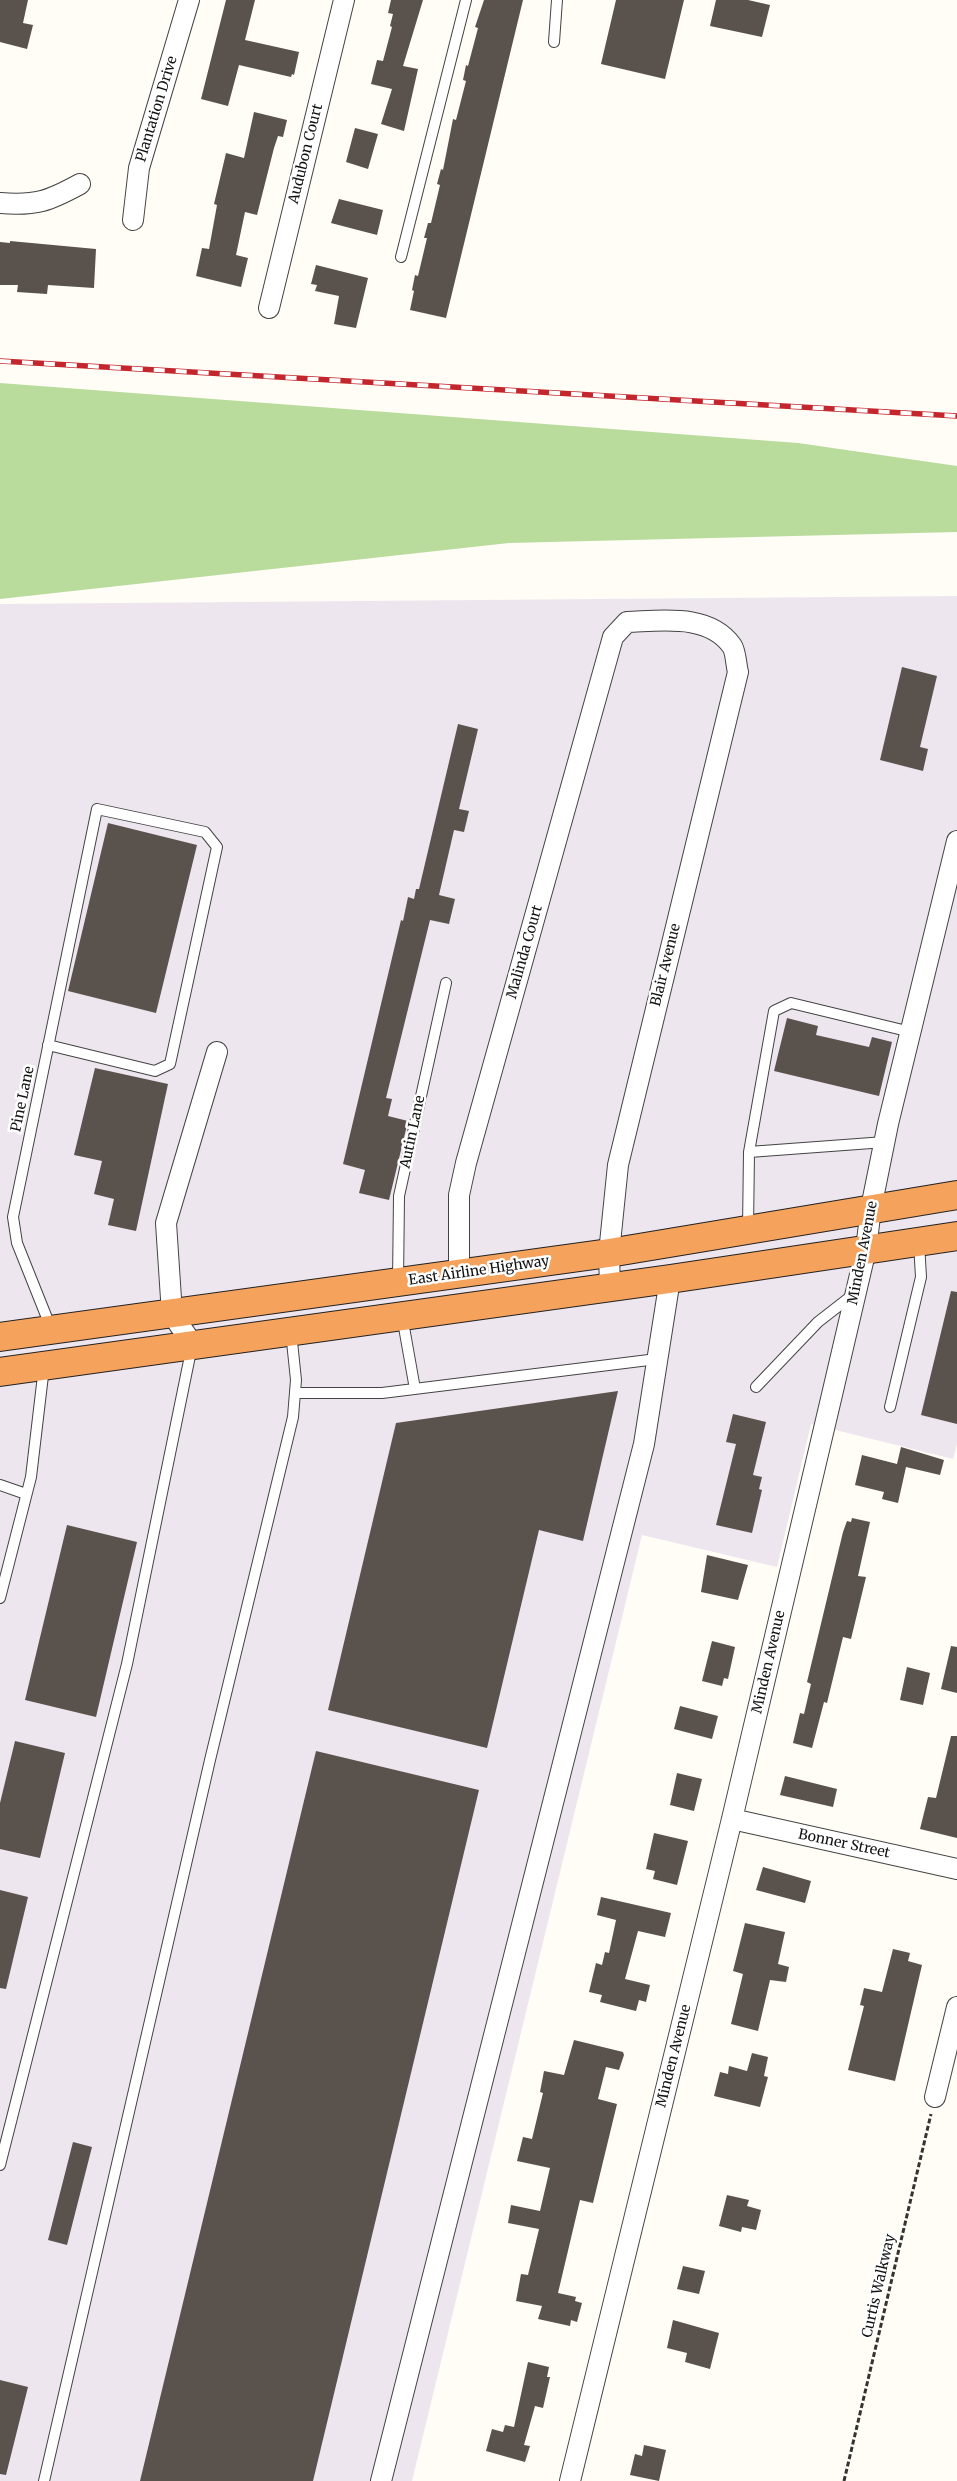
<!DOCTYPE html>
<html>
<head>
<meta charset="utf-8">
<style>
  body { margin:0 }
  canvas { display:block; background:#fffdf5 }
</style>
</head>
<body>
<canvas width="957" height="2481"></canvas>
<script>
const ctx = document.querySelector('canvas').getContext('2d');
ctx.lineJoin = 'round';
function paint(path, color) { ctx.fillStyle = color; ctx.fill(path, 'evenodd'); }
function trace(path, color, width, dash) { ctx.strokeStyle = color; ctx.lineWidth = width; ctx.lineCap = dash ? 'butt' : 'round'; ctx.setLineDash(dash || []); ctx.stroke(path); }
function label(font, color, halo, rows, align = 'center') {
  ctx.font = font + ' Merriweather,serif'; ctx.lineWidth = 5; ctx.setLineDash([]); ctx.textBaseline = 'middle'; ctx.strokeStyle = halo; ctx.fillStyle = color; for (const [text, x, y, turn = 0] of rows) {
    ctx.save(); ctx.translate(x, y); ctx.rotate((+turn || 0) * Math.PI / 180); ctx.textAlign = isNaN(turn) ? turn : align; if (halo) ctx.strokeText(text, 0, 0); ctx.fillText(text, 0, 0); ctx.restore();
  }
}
const industrial = new Path2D(`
  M 957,596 L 957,1444 L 953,1459 L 811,1424 L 777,1567 L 642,1535 L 412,2481 L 0,2481 L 0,604 Z`);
const forest = new Path2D(`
  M 0,383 L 798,443 L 957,466 L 957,532 L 509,543 L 0,599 Z`);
const building = new Path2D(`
  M 0,0 L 28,0 L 23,23 L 33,25 L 27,49 L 0,42 Z
  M 226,0 L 255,0 L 245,40 L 299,52 L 294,75 L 292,74 L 291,77 L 239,65 L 228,106 L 201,99 Z
  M 391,0 L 423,0 L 403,66 L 418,69 L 404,131 L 381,124 L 392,89 L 371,84 L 377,60 L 383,61 L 392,27 L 390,26 L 393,14 L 388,13 Z
  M 484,0 L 523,0 L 446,318 L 410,310 L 414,291 L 412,290 L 415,275 L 418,276 L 427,238 L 424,238 L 428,223 L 431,223 L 440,185 L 437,184 L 441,169 L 443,170 L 453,119 L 456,120 L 466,81 L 463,80 L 466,65 L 468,66 L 478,28 L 475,27 Z
  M 616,0 L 684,0 L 665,79 L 601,64 Z
  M 716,0 L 748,0 L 770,5 L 762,37 L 710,26 Z
  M 254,112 L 287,120 L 283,137 L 278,136 L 274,148 L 257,215 L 245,212 L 236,255 L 248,258 L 241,287 L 196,276 L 202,248 L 209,249 L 217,205 L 214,204 L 226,153 L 244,158 Z
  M 355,128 L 378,134 L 368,169 L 346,162 Z
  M 339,199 L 383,210 L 377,235 L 331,223 Z
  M 10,241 L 96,249 L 94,288 L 48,285 L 47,294 L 17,292 L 18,285 L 0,285 L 0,242 L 10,243 Z
  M 316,265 L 368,278 L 356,328 L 334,324 L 339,296 L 315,291 L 317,285 L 311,284 Z
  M 902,667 L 937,676 L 920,747 L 928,749 L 923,771 L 880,760 Z
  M 458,724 L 478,729 L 459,809 L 469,811 L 464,832 L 454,830 L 439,895 L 455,899 L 449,924 L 430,920 L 386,1098 L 392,1099 L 388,1116 L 408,1121 L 389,1200 L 359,1193 L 365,1170 L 343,1164 L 401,920 L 403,921 L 408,897 L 414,899 L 416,889 L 419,889 Z
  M 108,823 L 197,845 L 156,1013 L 68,991 Z
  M 787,1018 L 818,1026 L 816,1035 L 869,1047 L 872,1037 L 892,1042 L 879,1096 L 774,1071 Z
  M 95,1068 L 168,1084 L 136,1231 L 108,1225 L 114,1199 L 94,1194 L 102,1161 L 74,1155 Z
  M 951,1291 L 957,1292 L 957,1424 L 921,1415 Z
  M 618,1391 L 583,1541 L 539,1530 L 487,1748 L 328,1710 L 396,1423 Z
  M 733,1414 L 766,1422 L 753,1475 L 762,1477 L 759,1489 L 762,1490 L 752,1533 L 716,1525 L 736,1444 L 726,1442 Z
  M 901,1447 L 944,1460 L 940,1475 L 906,1467 L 898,1503 L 882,1499 L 884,1492 L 855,1485 L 862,1455 L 897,1464 Z
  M 852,1518 L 870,1522 L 858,1576 L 866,1577 L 851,1639 L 843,1637 L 827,1703 L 824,1702 L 812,1748 L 793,1743 L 800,1713 L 804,1714 L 811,1684 L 807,1682 L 843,1532 L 847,1521 L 851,1522 Z
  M 67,1525 L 137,1542 L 96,1717 L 25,1700 Z
  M 707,1555 L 748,1565 L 738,1600 L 701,1592 Z
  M 712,1641 L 735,1647 L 728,1679 L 724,1678 L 722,1686 L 702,1681 Z
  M 951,1646 L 957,1647 L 957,1693 L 941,1689 Z
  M 907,1667 L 930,1673 L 923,1705 L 900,1700 Z
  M 680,1706 L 718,1716 L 712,1739 L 674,1729 Z
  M 951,1736 L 957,1736 L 957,1838 L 920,1829 L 928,1797 L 936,1798 Z
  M 15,1741 L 65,1753 L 40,1858 L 0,1849 L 0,1803 Z
  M 316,1751 L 479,1790 L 313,2481 L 140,2481 Z
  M 677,1773 L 702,1779 L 694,1811 L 670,1805 Z
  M 785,1776 L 837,1789 L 833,1807 L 780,1795 Z
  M 654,1833 L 688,1841 L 677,1885 L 653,1879 L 655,1871 L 646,1869 Z
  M 763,1867 L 811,1881 L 805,1903 L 756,1890 Z
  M 0,1890 L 28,1897 L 6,1989 L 0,1988 Z
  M 601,1897 L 671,1913 L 665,1937 L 638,1931 L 625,1979 L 650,1985 L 646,2002 L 639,2000 L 636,2011 L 600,2002 L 602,1995 L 589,1992 L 596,1963 L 602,1965 L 605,1952 L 609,1953 L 616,1920 L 597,1915 Z
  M 745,1923 L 785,1932 L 778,1964 L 789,1967 L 786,1982 L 770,1980 L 758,2031 L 731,2024 L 743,1974 L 733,1971 Z
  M 893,1949 L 910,1953 L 908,1961 L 922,1965 L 895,2081 L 848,2070 L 864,2006 L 860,2005 L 864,1988 L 882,1992 Z
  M 574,2040 L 623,2052 L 624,2055 L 619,2070 L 606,2067 L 598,2099 L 617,2104 L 593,2203 L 580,2200 L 558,2293 L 576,2297 L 575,2301 L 582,2303 L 577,2322 L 571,2320 L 570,2326 L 538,2319 L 542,2306 L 516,2301 L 521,2274 L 528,2275 L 539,2229 L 508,2223 L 511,2205 L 540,2211 L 550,2168 L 517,2161 L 523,2137 L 532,2139 L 543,2093 L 540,2092 L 544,2071 L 564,2075 Z
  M 752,2053 L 768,2057 L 764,2076 L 768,2077 L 760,2107 L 714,2096 L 720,2072 L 728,2074 L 729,2066 L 747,2071 Z
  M 73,2142 L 92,2147 L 67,2245 L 48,2240 Z
  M 727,2195 L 749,2200 L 747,2206 L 761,2210 L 756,2230 L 742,2227 L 741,2232 L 719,2226 Z
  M 683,2266 L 705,2271 L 699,2294 L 677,2289 Z
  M 673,2320 L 719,2333 L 710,2369 L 685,2362 L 687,2353 L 667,2348 Z
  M 528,2362 L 549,2367 L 547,2377 L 550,2377 L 543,2408 L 535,2406 L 524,2445 L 530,2446 L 525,2462 L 486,2451 L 492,2429 L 503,2432 L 505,2425 L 514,2427 Z
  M 0,2380 L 28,2387 L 6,2475 L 0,2474 Z
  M 644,2445 L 666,2450 L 659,2481 L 630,2475 L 635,2454 L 642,2456 Z`);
const path = new Path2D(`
  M 844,2481 L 931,2114`);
const lane = new Path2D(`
  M 554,42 L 557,0
  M 401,257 L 466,0
  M 48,1045 L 155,1071 L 170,1064 L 217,847 L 205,832 L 97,809 L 13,1217 L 17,1243 L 51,1328
  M 749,1152 L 885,1142
  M 748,1229 L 749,1152 L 774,1011 L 791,1003 L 911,1032
  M 398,1282 L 399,1196 L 446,983
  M 402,1316 L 415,1389
  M 756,1387 L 818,1322 L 854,1294
  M 295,1393 L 382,1393 L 657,1359
  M 890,1407 L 921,1277 L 919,1243
  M 0,1485 L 26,1494
  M 0,1598 L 31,1477 L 44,1367
  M 0,2165 L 127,1664 L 192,1346
  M 44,2481 L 210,1760 L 293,1417 L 296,1380 L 291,1332`);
const street = new Path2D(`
  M 0,203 C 36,206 49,201 80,184
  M 133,220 L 139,168 L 189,0
  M 269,308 L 344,0
  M 459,1275 L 459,1195 L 466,1163 L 613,637 L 627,622 C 661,621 709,613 732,646 C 736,652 736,665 738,672 L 618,1165 L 609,1253 L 610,1287
  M 193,1345 L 172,1314 L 166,1223 L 217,1052
  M 732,1819 L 957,1869
  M 935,2097 L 957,2007
  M 381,2481 L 644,1444 L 670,1279
  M 570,2481 L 732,1819 L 831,1399 L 866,1249 L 871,1208 L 888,1124 L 957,841`);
const highway = new Path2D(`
  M 0,1337 L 609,1253 L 957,1195
  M 0,1372 L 670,1279 L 957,1236`);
const rail = new Path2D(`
  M 0,361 L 957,416`);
const streetNames = [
  ["Plantation Drive",157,109,-73],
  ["Audubon Court",306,154,-76],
  ["Malinda Court",525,952,-74],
  ["Blair Avenue",666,965,-76],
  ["Pine Lane",23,1099,-78],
  ["Autin Lane",413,1132,-78],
  ["Minden Avenue",863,1253,-79],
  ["East Airline Highway",479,1271,-8],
  ["Minden Avenue",769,1662,-77],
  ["Bonner Street",844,1844,12],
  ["Minden Avenue",674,2056,-76],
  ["Curtis Walkway",879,2286,-77]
];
paint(industrial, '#eee6ef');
paint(forest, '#b9dc9c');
paint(building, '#5a524d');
trace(lane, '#444', 12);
trace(street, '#444', 22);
trace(highway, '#222', 30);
trace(path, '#333', 3, [5, 2.5]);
trace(lane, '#fff', 10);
trace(street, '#fff', 20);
trace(highway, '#f5a25d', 28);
trace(rail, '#c4262e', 5.5);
trace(rail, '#fff', 4, [11]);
label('14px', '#111', '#fff', streetNames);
</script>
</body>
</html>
